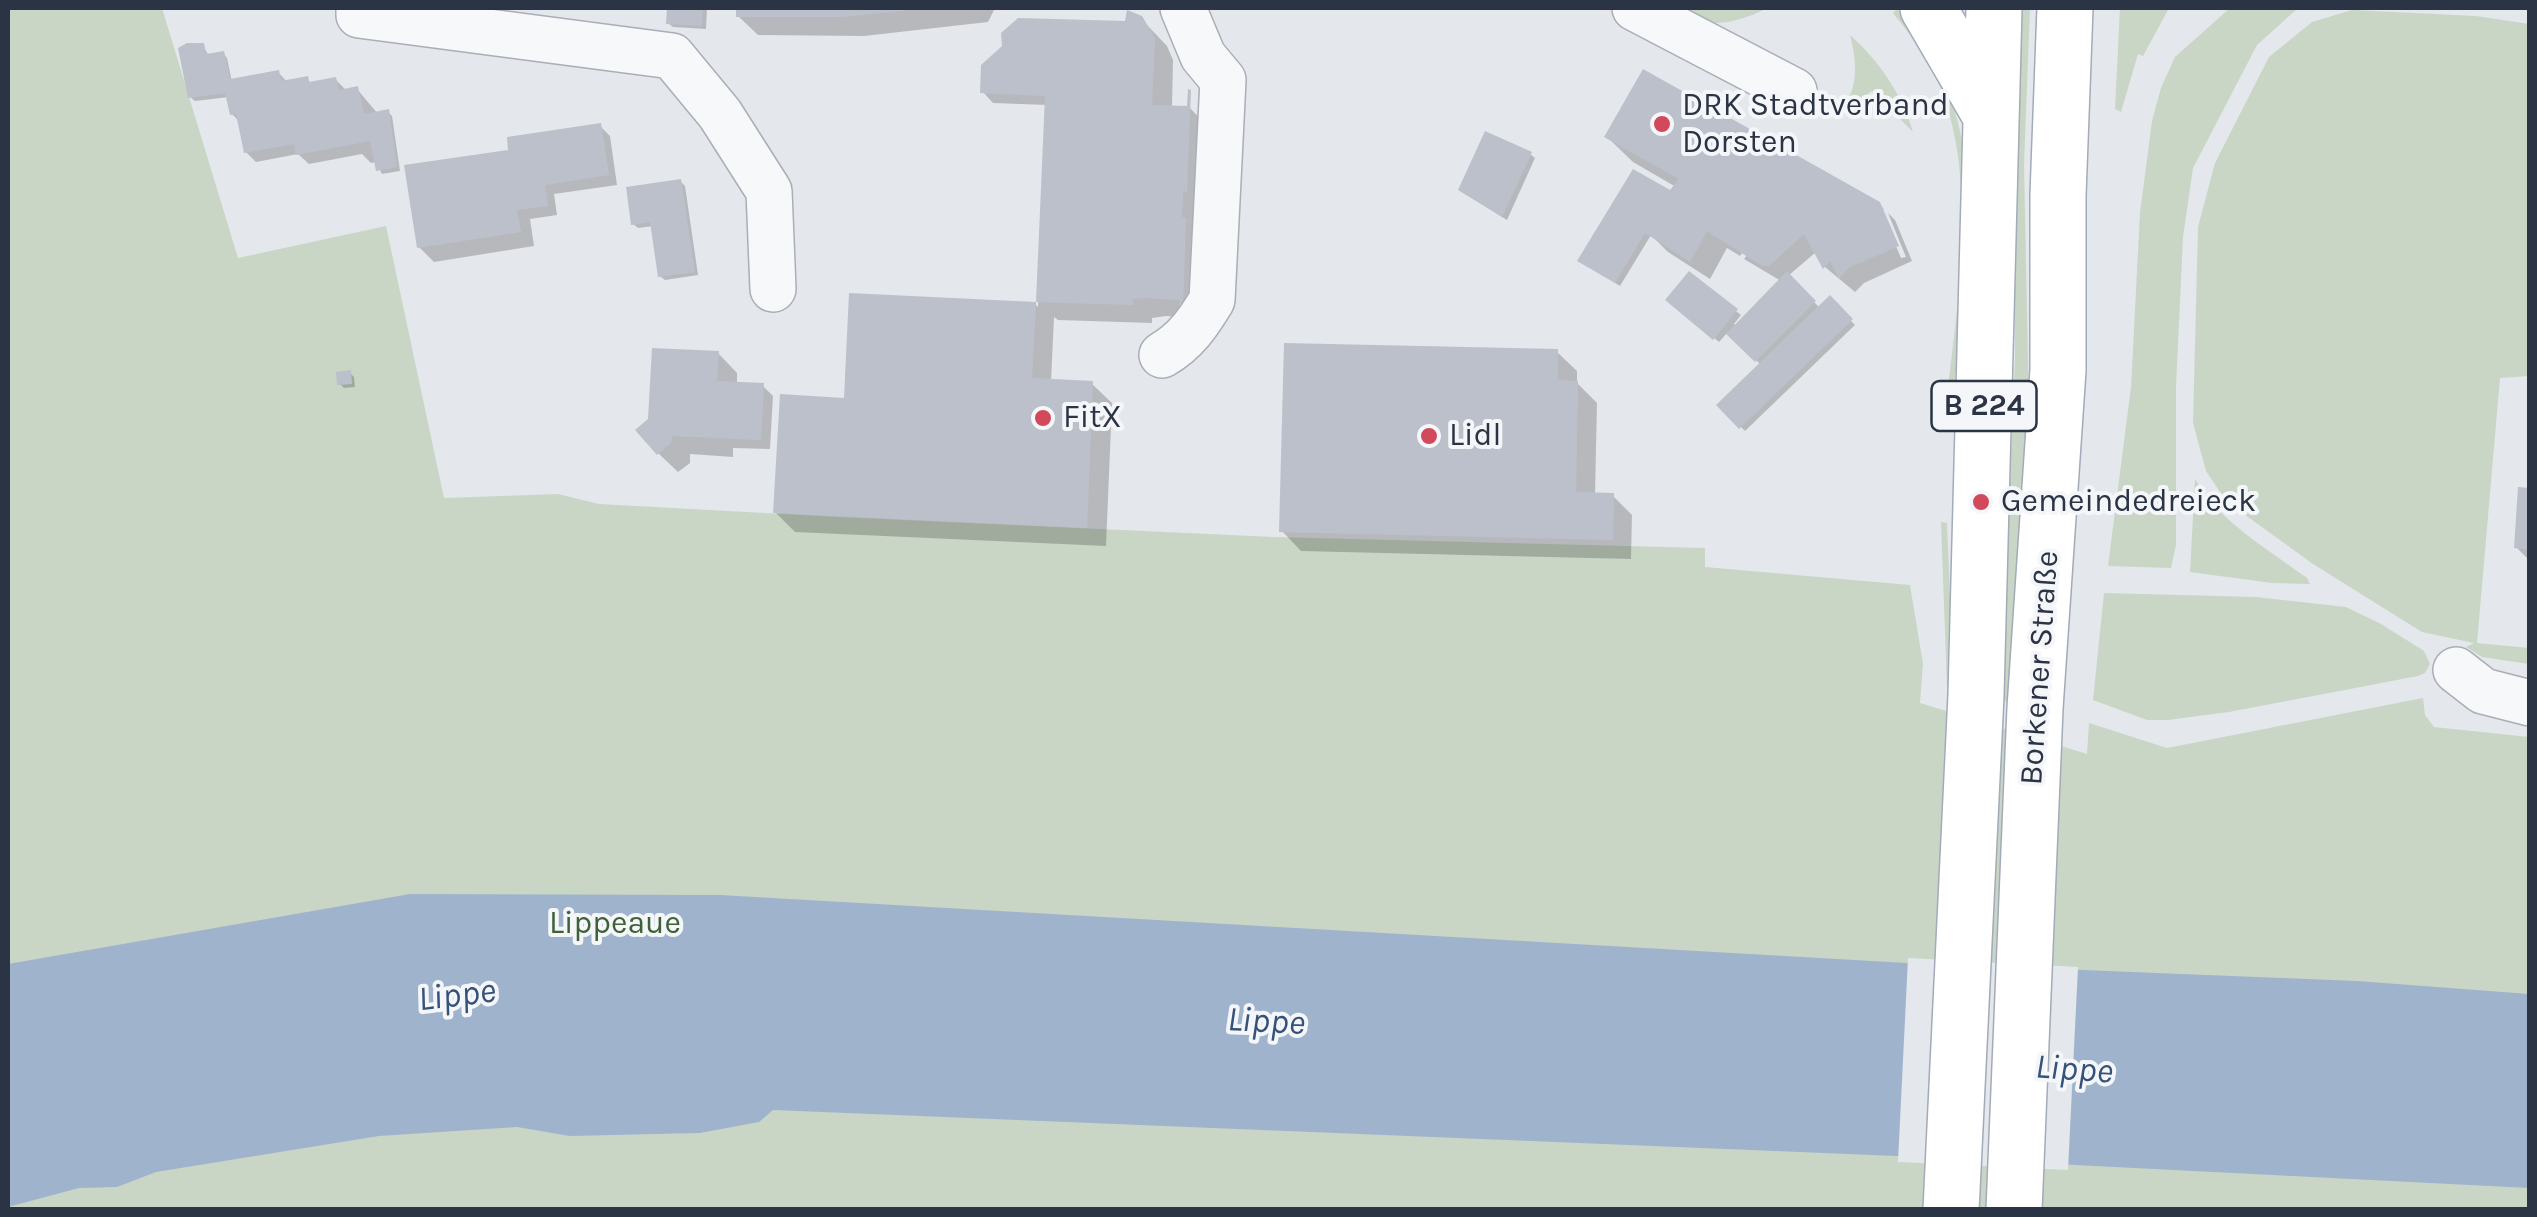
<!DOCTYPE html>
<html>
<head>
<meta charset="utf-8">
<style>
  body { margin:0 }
  #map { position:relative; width:2537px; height:1217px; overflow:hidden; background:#e4e7ec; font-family:Karla,sans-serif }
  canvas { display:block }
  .frame { position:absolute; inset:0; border:10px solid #2b3445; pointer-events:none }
</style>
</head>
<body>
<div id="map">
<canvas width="2537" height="1217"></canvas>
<div class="frame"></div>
</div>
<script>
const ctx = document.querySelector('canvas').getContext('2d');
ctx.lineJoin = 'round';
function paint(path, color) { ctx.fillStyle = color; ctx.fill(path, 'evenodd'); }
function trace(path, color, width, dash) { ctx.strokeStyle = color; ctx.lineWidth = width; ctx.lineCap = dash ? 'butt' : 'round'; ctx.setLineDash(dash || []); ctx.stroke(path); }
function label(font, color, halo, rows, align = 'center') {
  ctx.font = font + ' Karla,sans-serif'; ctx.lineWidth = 8; ctx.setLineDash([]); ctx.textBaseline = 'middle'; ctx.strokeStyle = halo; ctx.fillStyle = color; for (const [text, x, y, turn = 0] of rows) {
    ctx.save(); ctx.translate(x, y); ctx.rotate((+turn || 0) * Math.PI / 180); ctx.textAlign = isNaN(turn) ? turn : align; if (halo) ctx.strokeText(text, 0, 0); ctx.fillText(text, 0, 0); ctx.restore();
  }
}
const green = new Path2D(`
  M 8,8 L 162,8 L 238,258 L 386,226 L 444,498 L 558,494 L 599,504 L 839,517 L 1274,537 L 1705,548 L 1705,567 L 1910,585 L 1923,664 L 1920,703 L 2087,754 L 2089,723 L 2167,748 L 2423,698 L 2425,715 L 2434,727 L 2529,737 L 2529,1209 L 8,1209 Z
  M 1644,8 L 1768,8 C 1714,34 1700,21 1644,8 Z
  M 2015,8 L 2030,8 L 2024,165 L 2029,409 L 2018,704 L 2001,700 L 2015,359 Z
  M 2120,8 L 2169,8 L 2143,56 L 2138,54 L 2121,112 L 2115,109 Z
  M 2230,8 L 2298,8 L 2257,45 L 2193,168 L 2183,237 L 2176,387 L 2176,545 L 2171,568 L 2108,566 L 2131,387 L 2140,213 L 2152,121 L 2161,88 L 2175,57 Z
  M 1897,9 C 1919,36 1938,67 1951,101 C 1983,183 1961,321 1952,407 L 1946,406 C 1958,297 1984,156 1925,56 C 1916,41 1904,27 1893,13 Z
  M 2352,10 L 2476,16 L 2529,24 L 2529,376 L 2500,378 L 2477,643 L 2529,648 L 2529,664 L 2482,657 L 2466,647 L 2474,643 L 2422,632 L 2313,564 L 2237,509 L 2220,492 L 2206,471 L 2193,423 L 2198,227 L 2215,163 L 2269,57 L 2312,22 Z
  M 1850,35 C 1879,61 1902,94 1913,132 L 1872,91 L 1851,106 L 1846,103 C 1859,82 1856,58 1850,35 Z
  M 2195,479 C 2221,523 2266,548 2307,578 L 2310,584 L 2272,583 L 2190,572 Z
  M 1941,522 L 1947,523 L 1954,689 L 1947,687 Z
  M 2104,593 L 2256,597 L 2346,607 L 2381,624 L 2424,651 L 2430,664 L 2425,673 L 2418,676 L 2229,712 L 2168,720 L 2147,720 L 2093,700 Z`);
const water = new Path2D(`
  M 410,894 L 720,895 L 1907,963 L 2357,981 L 2529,994 L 2529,1188 L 1897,1156 L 773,1110 L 759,1122 L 700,1133 L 570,1136 L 517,1127 L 379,1136 L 156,1172 L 117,1187 L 79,1188 L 8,1207 L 8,964 Z`);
const pier = new Path2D(`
  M 1908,958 L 2078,967 L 2068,1170 L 1898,1162 Z`);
const shadow = new Path2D(`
  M 669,8 L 707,8 L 706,29 L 673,27 L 668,23 Z
  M 738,8 L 995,8 L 988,22 L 864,36 L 758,35 L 738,16 Z
  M 1147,25 L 1167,46 L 1173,60 L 1172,108 L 1190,108 L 1209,128 L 1202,319 L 1166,316 L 1152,318 L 1152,323 L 1058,320 L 1054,317 L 1051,382 L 1092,384 L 1112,403 L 1106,546 L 795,532 L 775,512 L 846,401 L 1035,304 L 1038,307 L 1047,105 L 993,103 L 983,92 Z
  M 203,46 L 209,56 L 223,53 L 227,58 L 232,82 L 278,72 L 288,83 L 307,79 L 312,84 L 335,79 L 347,91 L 357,89 L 378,114 L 388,112 L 392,116 L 400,171 L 382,174 L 376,162 L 371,163 L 362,154 L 309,164 L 298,154 L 256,162 L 246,152 L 240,122 L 232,114 L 229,97 L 195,101 L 190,97 Z
  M 1644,72 L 1879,204 L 1884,209 L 1880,209 L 1901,258 L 1906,257 L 1888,213 L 1895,220 L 1912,261 L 1864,283 L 1855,292 L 1825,267 L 1816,252 L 1788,276 L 1820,308 L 1830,299 L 1855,325 L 1745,431 L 1719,405 L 1761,365 L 1728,332 L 1719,342 L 1669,300 L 1689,275 L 1741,315 L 1734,324 L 1737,326 L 1781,281 L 1744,259 L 1815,169 L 1809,169 L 1740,256 L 1727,248 L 1710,279 L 1668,252 L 1651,235 L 1620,286 L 1580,261 L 1634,172 L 1671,195 L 1676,187 L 1633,162 L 1607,137 Z
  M 600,126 L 610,136 L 617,185 L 554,194 L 557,215 L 530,219 L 534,246 L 434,262 L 419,247 L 508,153 Z
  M 1530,154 L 1535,158 L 1507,220 L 1466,194 Z
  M 681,182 L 685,186 L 698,275 L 665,280 L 660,276 L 653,226 L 638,228 L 633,224 Z
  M 1557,352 L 1577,371 L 1577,383 L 1597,403 L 1595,495 L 1613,496 L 1632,515 L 1631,559 L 1301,551 L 1282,531 Z
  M 718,353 L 737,373 L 737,385 L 763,386 L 773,396 L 770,449 L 733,448 L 733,457 L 690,454 L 690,463 L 678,472 L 658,453 Z
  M 350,373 L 354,377 L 355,387 L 344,388 L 340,384 Z
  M 2530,491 L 2530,561 L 2516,547 Z`);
const building = new Path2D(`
  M 667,8 L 703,8 L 702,26 L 666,24 Z
  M 736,8 L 909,8 L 909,10 L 843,17 L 736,17 Z
  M 1127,10 L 1142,16 L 1155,38 L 1152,105 L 1187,106 L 1188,89 L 1191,90 L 1187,192 L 1183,191 L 1182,217 L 1186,218 L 1183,307 L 1179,307 L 1180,300 L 1145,298 L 1133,299 L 1133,305 L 1036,302 L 1045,96 L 980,93 L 981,65 L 1002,46 L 1001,33 L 1018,18 L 1125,21 Z
  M 187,43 L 204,43 L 206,54 L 224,51 L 230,79 L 279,70 L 281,81 L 308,76 L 309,82 L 336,77 L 339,90 L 358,86 L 364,114 L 389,109 L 397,167 L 376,171 L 370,141 L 296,155 L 294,144 L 244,153 L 236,114 L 230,115 L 225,93 L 188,98 L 178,48 Z
  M 1643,69 L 1880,202 L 1899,246 L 1848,268 L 1839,279 L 1830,261 L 1823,269 L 1804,234 L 1769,266 L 1762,266 L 1707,231 L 1690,262 L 1645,233 L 1615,283 L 1577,261 L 1633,169 L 1670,190 L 1679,179 L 1604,137 Z
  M 601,123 L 609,175 L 545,185 L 548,206 L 517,210 L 521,232 L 417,248 L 404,165 L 508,150 L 507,137 Z
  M 1485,131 L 1532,152 L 1502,217 L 1458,190 Z
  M 681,179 L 695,272 L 658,277 L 650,222 L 631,225 L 626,187 Z
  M 1689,271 L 1738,309 L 1713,340 L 1665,300 Z
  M 1787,271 L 1816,301 L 1755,362 L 1726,334 Z
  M 849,293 L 1036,302 L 1032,378 L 1093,381 L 1087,528 L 773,513 L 780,394 L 844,398 Z
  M 1830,295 L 1853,319 L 1739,429 L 1716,405 Z
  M 1284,343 L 1558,349 L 1558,380 L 1578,381 L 1576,492 L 1614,493 L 1613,540 L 1279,532 Z
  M 652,348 L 719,351 L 717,381 L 764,383 L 761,440 L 672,436 L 671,443 L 657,455 L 635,430 L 648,419 Z
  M 351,370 L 352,384 L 337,385 L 336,372 Z
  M 2518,487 L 2530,488 L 2530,550 L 2514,548 Z`);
const minor = new Path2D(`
  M 359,8 L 359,15 L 672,56 L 720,114 L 769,191 L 773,289
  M 1635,8 L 1794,91
  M 1162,355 C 1186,341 1198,323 1212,300 L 1223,80 L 1203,56 L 1183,8
  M 2456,670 L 2483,691 L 2530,703`);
const major = new Path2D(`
  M 1928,8 L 1991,116
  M 1951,1210 L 1976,695 L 1994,8
  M 2014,1210 L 2035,708 L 2058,370 L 2058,195 L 2065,8`);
const markers = [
  [1662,124,10,"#d1495b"],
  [1043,418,10,"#d1495b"],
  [1429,436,10,"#d1495b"],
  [1981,502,10,"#d1495b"]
];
const shields = [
  [1984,406,105]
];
const shieldNames = [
  ["B 224",1984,406]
];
const poiNames = [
  ["DRK Stadtverband",1682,106],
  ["Dorsten",1682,143],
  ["FitX",1063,418],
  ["Lidl",1449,436],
  ["Gemeindedreieck",2001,502]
];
const streetNames = [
  ["Borkener Straße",2040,668,-86]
];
const parkNames = [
  ["Lippeaue",615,924]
];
const waterNames = [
  ["Lippe",457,996,-7],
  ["Lippe",1266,1022,3],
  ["Lippe",2074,1070,4]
];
paint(green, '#c9d6c5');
paint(water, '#9fb4cc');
paint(pier, '#e4e7ec');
paint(shadow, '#0003');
paint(building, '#bbc0ca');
trace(minor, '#a9aeb7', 48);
trace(major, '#a3abb8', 58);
trace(minor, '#f7f8fa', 45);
trace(major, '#fff', 55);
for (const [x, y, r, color] of markers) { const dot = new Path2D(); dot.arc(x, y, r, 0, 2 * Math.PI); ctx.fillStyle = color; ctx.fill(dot); trace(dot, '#f4f6f9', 4); }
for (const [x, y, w] of shields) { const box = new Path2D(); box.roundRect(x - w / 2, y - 25, w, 50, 8); ctx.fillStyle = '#f4f6f9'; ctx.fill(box); trace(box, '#2b3445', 2.5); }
label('bold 30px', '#2b3445', null, shieldNames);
label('32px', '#2b3445', '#f4f6f9', poiNames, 'left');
label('32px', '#2b3445', '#f4f6f9', streetNames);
label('32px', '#3f6138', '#f4f6f9', parkNames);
label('italic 35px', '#34527a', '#f4f6f9', waterNames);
</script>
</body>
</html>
